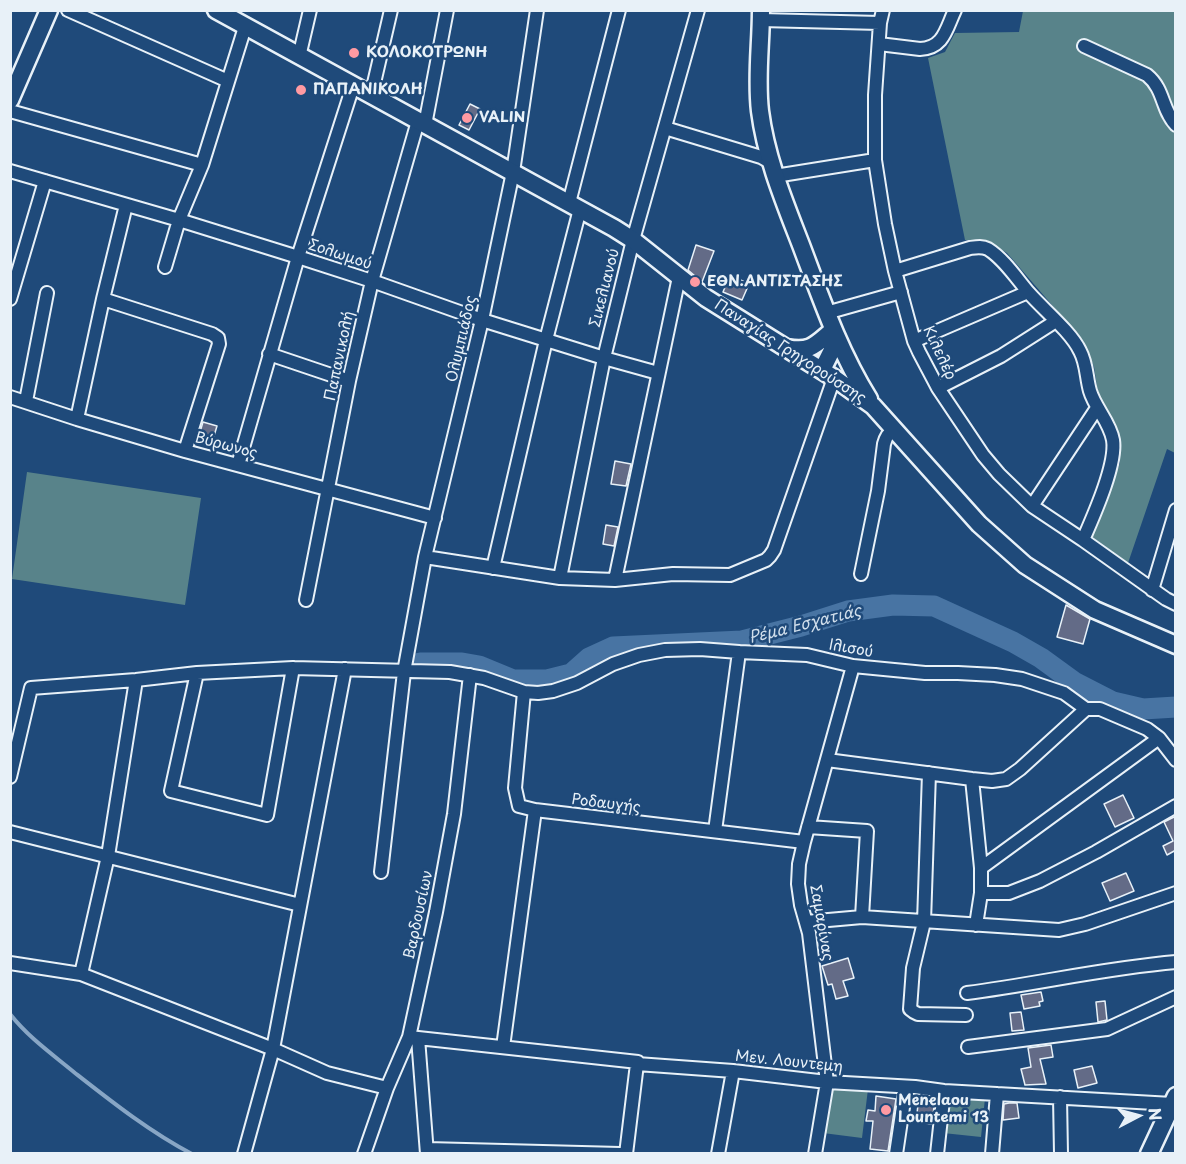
<!DOCTYPE html>
<html>
<head>
<meta charset="utf-8">
<style>
  body { margin:0 }
  #map { position:relative; width:1186px; height:1164px; overflow:hidden; background:#1f4a7a; font-family:"Playpen Sans",sans-serif }
  canvas { display:block }
  .frame { position:absolute; inset:0; border:12px solid #e8f1f8; pointer-events:none }
  .north { position:absolute; left:1108px; top:1086px; width:60px; height:60px; -webkit-text-stroke:4px #1f4a7a; paint-order:stroke; rotate:84deg; font-size:16px; font-weight:700; line-height:24px; text-align:center; color:#e8f1f8 }
  .north::after { content:''; display:block; margin:auto; width:21px; height:27px; background:#e8f1f8; clip-path:polygon(50% 0,100% 100%,50% 72%,0 100%) }
</style>
</head>
<body>
<div id="map">
<canvas width="1186" height="1164"></canvas>
<div class="frame"></div>
<div class="north">N</div>
</div>
<script>
const ctx = document.querySelector('canvas').getContext('2d');
ctx.lineJoin = 'round';
function paint(path, color) { ctx.fillStyle = color; ctx.fill(path, 'evenodd'); }
function trace(path, color, width, dash) { ctx.strokeStyle = color; ctx.lineWidth = width; ctx.lineCap = dash ? 'butt' : 'round'; ctx.setLineDash(dash || []); ctx.stroke(path); }
function label(font, color, halo, rows, align = 'center') {
  ctx.font = font + ' "Playpen Sans",sans-serif'; ctx.lineWidth = 5; ctx.setLineDash([]); ctx.textBaseline = 'middle'; ctx.strokeStyle = halo; ctx.fillStyle = color; for (const [text, x, y, turn = 0] of rows) {
    ctx.save(); ctx.translate(x, y); ctx.rotate((+turn || 0) * Math.PI / 180); ctx.textAlign = isNaN(turn) ? turn : align; if (halo) ctx.strokeText(text, 0, 0); ctx.fillText(text, 0, 0); ctx.restore();
  }
}
const green = new Path2D(`
  M 1023,11 L 1175,11 L 1175,453 L 1167,449 L 1128,563 L 1091,536 L 1120,463 L 1119,434 L 1098,393 L 1094,367 L 1084,342 L 1007,253 L 987,241 L 965,240 L 928,58 L 945,52 L 955,33 L 1019,32 Z
  M 27,472 L 201,498 L 185,605 L 12,579 Z
  M 829,1085 L 868,1089 L 862,1138 L 823,1133 Z
  M 947,1094 L 985,1098 L 981,1137 L 943,1133 Z`);
const stream = new Path2D(`
  M 10,1014 C 29,1038 52,1054 75,1073 C 112,1102 150,1132 192,1154`);
const river = new Path2D(`
  M 420,663 L 462,663 L 479,666 L 513,680 L 547,680 L 571,674 L 589,658 L 613,647 L 742,641 L 801,626 L 848,611 L 893,605 L 934,606 L 1013,642 L 1041,658 L 1074,682 L 1113,702 L 1143,709 L 1176,707`);
const building = new Path2D(`
  M 470,104 L 480,109 L 469,130 L 459,125 Z
  M 696,245 L 714,251 L 702,282 L 688,270 Z
  M 730,275 L 749,284 L 742,300 L 723,292 Z
  M 203,422 L 217,426 L 211,446 L 197,442 Z
  M 615,461 L 631,464 L 626,486 L 611,484 Z
  M 606,525 L 618,527 L 614,546 L 603,544 Z
  M 1066,605 L 1090,619 L 1083,644 L 1057,637 Z
  M 1123,795 L 1134,818 L 1115,827 L 1104,804 Z
  M 1176,816 L 1176,850 L 1167,855 L 1163,846 L 1173,841 L 1164,822 Z
  M 1126,873 L 1134,891 L 1110,901 L 1102,883 Z
  M 848,958 L 854,978 L 843,981 L 848,996 L 836,999 L 832,984 L 828,985 L 822,966 Z
  M 1041,992 L 1043,1001 L 1039,1002 L 1040,1006 L 1024,1009 L 1021,995 Z
  M 1105,1001 L 1107,1020 L 1098,1022 L 1096,1002 Z
  M 1021,1012 L 1024,1030 L 1012,1031 L 1010,1013 Z
  M 1051,1045 L 1053,1057 L 1040,1059 L 1046,1084 L 1025,1085 L 1021,1069 L 1031,1067 L 1028,1048 Z
  M 1092,1066 L 1097,1083 L 1078,1088 L 1074,1070 Z
  M 876,1096 L 896,1099 L 888,1151 L 870,1149 L 873,1121 L 866,1121 L 868,1110 L 875,1111 Z
  M 919,1096 L 935,1098 L 932,1124 L 916,1122 Z
  M 1009,1103 L 1017,1103 L 1019,1118 L 1003,1120 L 1004,1104 Z`);
const street = new Path2D(`
  M 68,10 L 228,81
  M 883,10 L 880,23 L 875,95 L 875,160 L 885,224 L 895,271 L 914,341 L 919,352 L 938,388 L 983,455 L 999,474 L 1032,506 L 1083,540 L 1166,599 L 1176,604
  M 761,20 L 880,23
  M 879,44 L 920,49 C 944,48 946,29 955,10
  M 1084,46 L 1147,75 C 1165,90 1161,109 1176,125
  M 299,57 L 310,10
  M 371,96 L 391,10
  M 10,111 L 202,165
  M 425,125 L 447,10
  M 665,128 L 761,157 L 770,162
  M 10,171 L 179,220 L 298,257 L 372,281 L 482,320 L 604,358 L 658,373
  M 775,176 L 875,160
  M 569,203 L 619,10
  M 165,267 L 179,220 L 202,165 L 245,27
  M 895,271 L 970,248 C 977,247 982,246 988,249 C 1004,259 1017,279 1029,293 C 1043,309 1071,332 1080,351 C 1087,364 1086,377 1090,391 C 1095,408 1110,422 1113,440 C 1117,464 1093,517 1083,540
  M 10,299 L 45,181
  M 103,299 L 212,334 L 218,338 L 219,344 L 185,451
  M 826,313 L 901,292
  M 914,341 L 1028,292
  M 269,354 L 349,381
  M 938,388 L 1001,356 L 1056,321
  M 10,397 L 77,419 L 185,451 L 435,518
  M 26,401 L 47,293
  M 77,419 L 103,299 L 126,205
  M 238,465 L 298,257 L 353,86
  M 1032,506 L 1097,408
  M 425,557 L 560,578 L 615,580 L 673,574 L 730,575 L 766,560 L 770,556 L 774,550 L 834,378
  M 493,568 L 546,340 L 580,209
  M 861,574 L 878,491 L 884,444 C 886,437 888,433 894,430
  M 560,578 L 604,358 L 633,240 L 698,10
  M 615,580 L 679,277
  M 1152,590 L 1176,510
  M 306,600 L 349,381 L 372,281 L 418,121
  M 197,673 L 171,791 L 267,815 L 293,668
  M 524,692 L 515,788 L 519,806 L 535,810 L 804,842
  M 1086,709 L 1100,709 L 1147,729 L 1159,738 L 1176,760
  M 827,760 L 972,779 L 992,781 L 1006,779 L 1020,769 L 1086,709
  M 929,773 L 924,922 L 913,968 L 910,1009 L 914,1012 L 918,1014 L 966,1015
  M 10,777 L 31,688 L 136,680 L 197,673 L 293,668 L 450,672 L 484,678 L 524,692 L 538,693 L 553,691 L 577,683 L 613,664 L 639,655 L 665,650 L 700,649 L 739,652 L 807,655 L 853,666 L 925,673 L 958,673 L 995,675 L 1022,679 L 1064,693 L 1086,709
  M 972,779 L 981,868 L 981,893 L 976,925
  M 808,827 L 867,831 L 862,917
  M 715,831 L 739,652
  M 10,832 L 300,905
  M 981,868 L 1159,738
  M 381,872 L 404,672 L 425,557 L 482,320 L 513,172 L 537,10
  M 981,893 L 1009,893 L 1040,881 L 1096,852 L 1176,806
  M 806,922 L 862,917 L 1059,930 L 1085,924 L 1176,893
  M 10,963 L 81,974 L 273,1049 L 327,1073 L 387,1088
  M 81,974 L 108,856 L 136,680
  M 967,993 C 1037,984 1105,968 1176,962
  M 409,1037 L 638,1062 L 637,1064 L 733,1071 L 827,1082 L 915,1087 L 944,1091 L 1172,1104
  M 418,1038 L 427,1154
  M 503,1047 L 535,810
  M 968,1047 L 1107,1029 L 1176,997
  M 1060,1097 L 1061,1154
  M 427,1149 L 620,1154
  M 244,1154 L 273,1049 L 345,669
  M 364,1154 L 387,1088 L 409,1037 L 436,912 L 454,814 L 470,675
  M 626,1154 L 637,1064
  M 718,1154 L 733,1071
  M 815,1154 L 827,1082 L 809,933 L 801,905 L 798,884 L 799,864 L 804,842 L 853,666
  M 896,1154 L 906,1087
  M 937,1154 L 944,1091
  M 992,1154 L 997,1094`);
const secondary = new Path2D(`
  M 216,10 L 614,228 L 633,240 L 706,298 L 834,378 L 873,406 L 979,524 L 1025,565 L 1095,610 L 1176,645
  M 761,10 C 761,44 756,77 760,111 C 766,158 784,201 801,245 C 821,298 839,351 869,399
  M 10,100 L 49,10
  M 787,348 C 811,353 816,344 833,330
  M 822,370 L 837,340
  M 1149,1154 L 1176,1096`);
const markers = [
  [354,53,6,"#ff9aa2"],
  [301,90,6,"#ff9aa2"],
  [467,118,6,"#ff9aa2"],
  [695,282,6,"#ff9aa2"],
  [886,1110,6,"#ff9aa2"]
];
const poiNames = [
  ["ΚΟΛΟΚΟΤΡΩΝΗ",366,53],
  ["ΠΑΠΑΝΙΚΟΛΗ",313,90],
  ["VALIN",479,118],
  ["ΕΘΝ.ΑΝΤΙΣΤΑΣΗΣ",707,282],
  ["Menelaou",898,1101],
  ["Lountemi 13",898,1118]
];
const streetNames = [
  ["Σολωμού",340,255,18],
  ["Σικελιανού",605,288,-76],
  ["Ολυμπιάδος",462,339,-77],
  ["Παναγίας Γρηγορούσσης",790,352,33],
  ["Κιλελέρ",939,353,65],
  ["Παπανικολή",340,356,-78],
  ["Βύρωνος",226,446,15],
  ["Ιλισού",851,649,10],
  ["Ροδαυγής",606,804,7],
  ["Βαρδουσίων",419,915,-78],
  ["Σαμαρίνας",821,923,80],
  ["Μεν. Λουντεμη",789,1062,6]
];
const waterNames = [
  ["Ρέμα Εσχατιάς",805,625,-14]
];
paint(green, '#58838a');
trace(stream, '#88a6c5', 4);
trace(river, '#4874a3', 21);
paint(building, '#636b87');
trace(building, '#e8f1f8', 1.5);
trace(street, '#e8f1f8', 16);
trace(secondary, '#e8f1f8', 21);
trace(street, '#1f4a7a', 12);
trace(secondary, '#1f4a7a', 16);
for (const [x, y, r, color] of markers) { const dot = new Path2D(); dot.arc(x, y, r, 0, 2 * Math.PI); ctx.fillStyle = color; ctx.fill(dot); trace(dot, '#1f4a7a', 2); }
label('bold 15px', '#e8f1f8', '#1f4a7a', poiNames, 'left');
label('15px', '#e8f1f8', '#1f4a7a', streetNames);
label('italic 16px', '#d0deeb', '#1f4a7a', waterNames);
</script>
</body>
</html>
